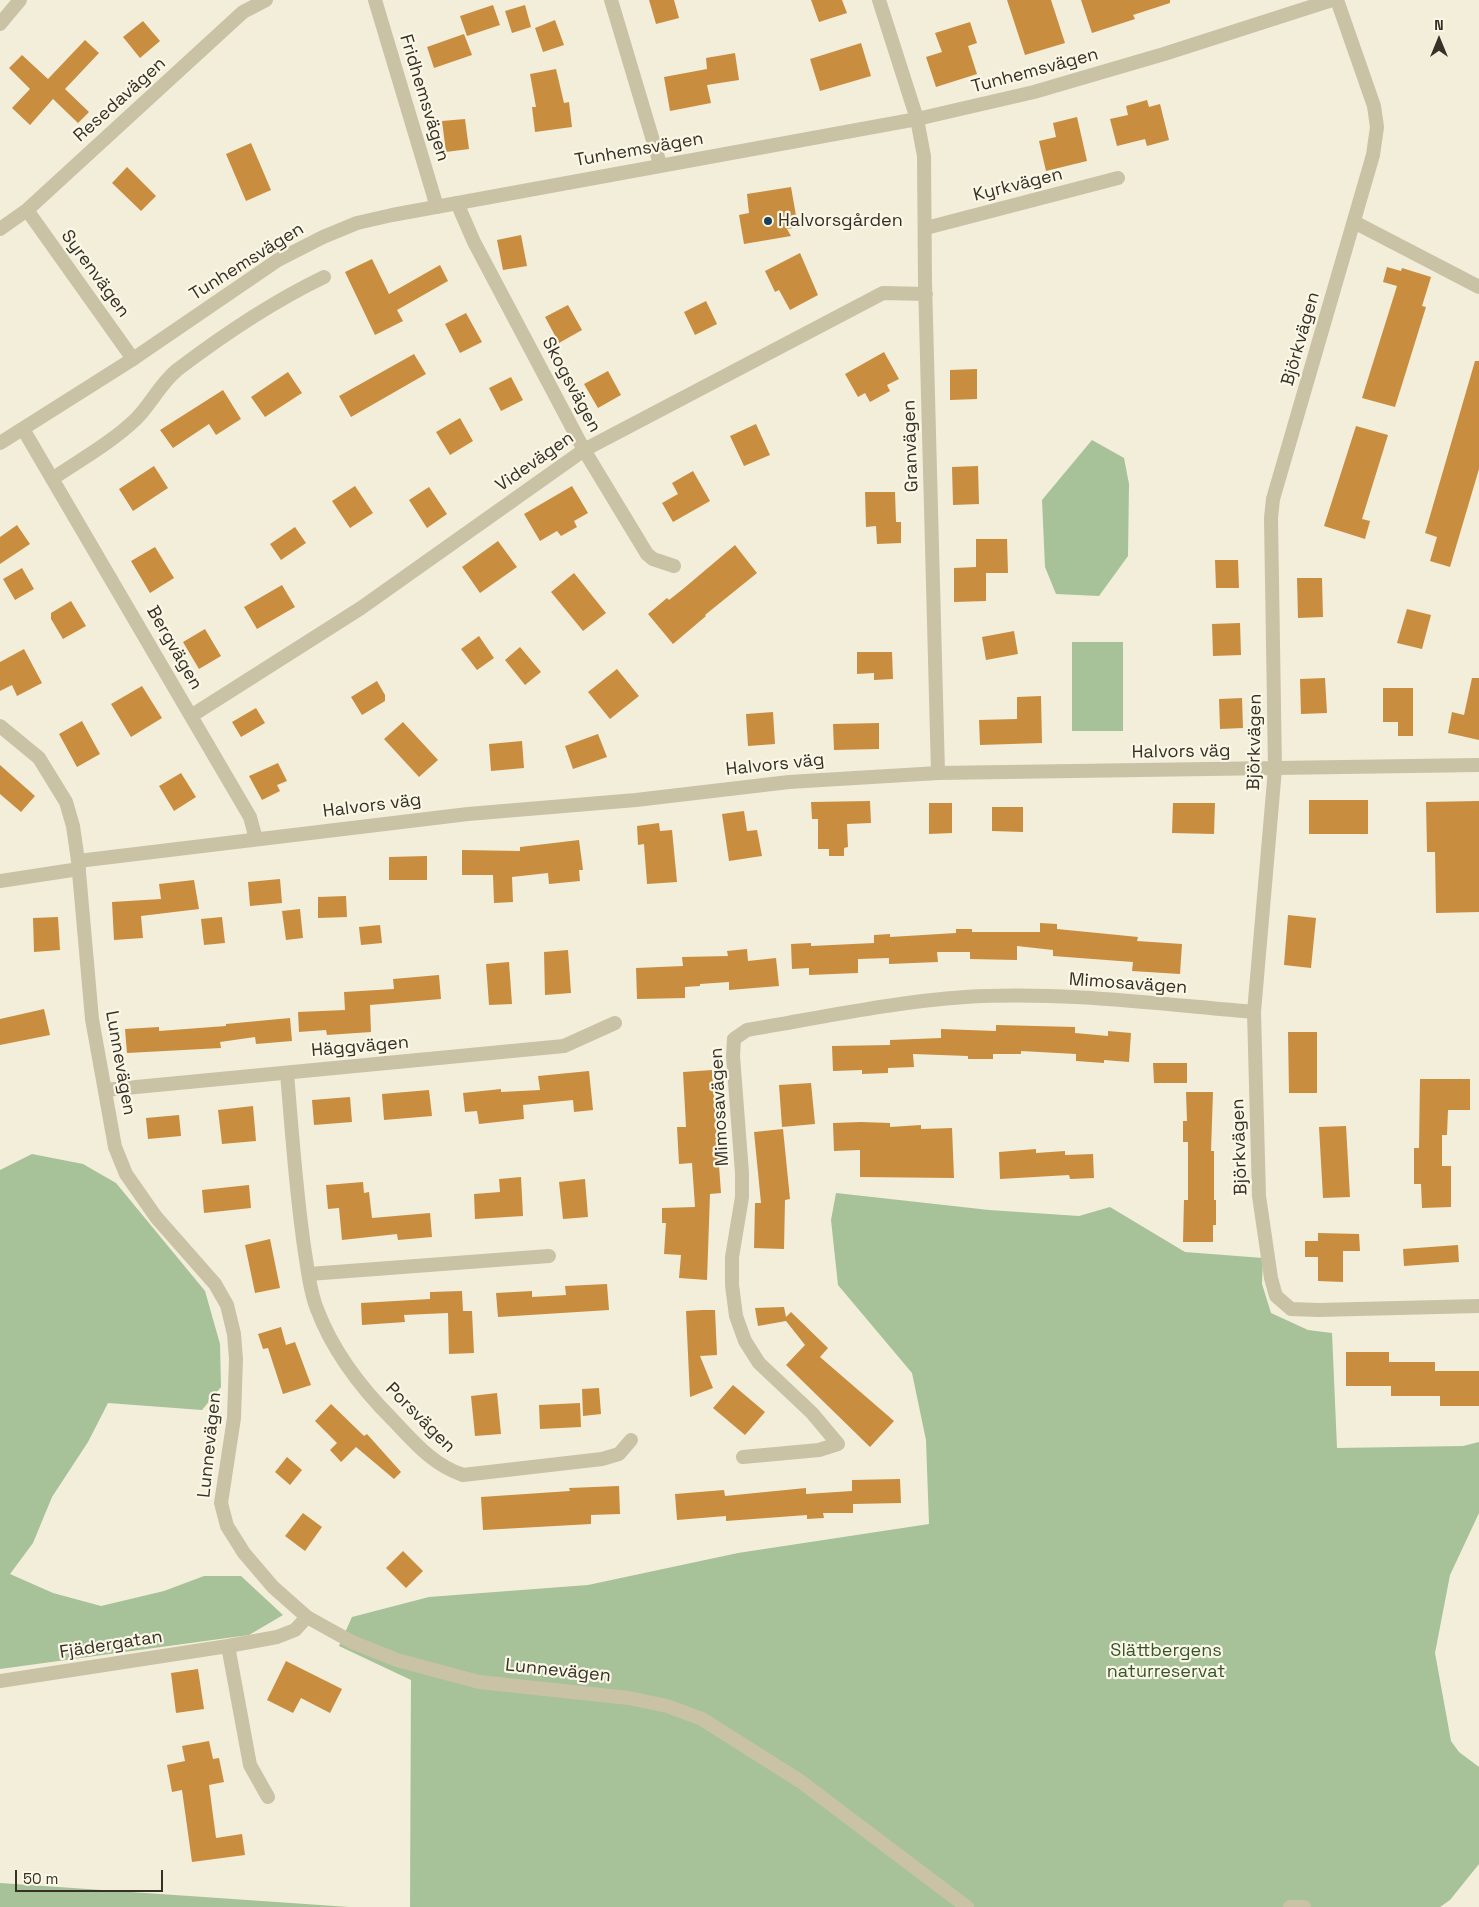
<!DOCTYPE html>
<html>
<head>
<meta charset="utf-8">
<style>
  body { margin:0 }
  #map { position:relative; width:1479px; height:1907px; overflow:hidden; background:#f2eed9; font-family:"Space Grotesk",sans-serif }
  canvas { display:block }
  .north { position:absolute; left:1414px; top:15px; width:50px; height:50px; -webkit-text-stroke:4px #faf7e6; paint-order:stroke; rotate:0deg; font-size:14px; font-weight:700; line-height:20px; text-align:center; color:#363026 }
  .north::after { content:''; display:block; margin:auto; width:18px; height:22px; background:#363026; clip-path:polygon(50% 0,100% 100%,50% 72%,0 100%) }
  .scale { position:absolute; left:15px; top:1870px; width:148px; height:22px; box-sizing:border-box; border:2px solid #363026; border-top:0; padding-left:6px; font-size:15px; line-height:18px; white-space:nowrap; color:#363026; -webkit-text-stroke:4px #faf7e6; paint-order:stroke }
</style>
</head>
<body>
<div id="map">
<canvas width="1479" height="1907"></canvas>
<div class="north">N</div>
<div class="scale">50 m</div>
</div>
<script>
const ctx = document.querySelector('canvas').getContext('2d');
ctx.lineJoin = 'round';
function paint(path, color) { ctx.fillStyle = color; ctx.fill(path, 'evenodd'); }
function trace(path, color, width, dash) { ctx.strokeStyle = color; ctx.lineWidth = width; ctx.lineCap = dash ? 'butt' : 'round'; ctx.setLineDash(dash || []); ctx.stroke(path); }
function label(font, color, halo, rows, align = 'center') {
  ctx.font = font + ' "Space Grotesk",sans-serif'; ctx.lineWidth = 4.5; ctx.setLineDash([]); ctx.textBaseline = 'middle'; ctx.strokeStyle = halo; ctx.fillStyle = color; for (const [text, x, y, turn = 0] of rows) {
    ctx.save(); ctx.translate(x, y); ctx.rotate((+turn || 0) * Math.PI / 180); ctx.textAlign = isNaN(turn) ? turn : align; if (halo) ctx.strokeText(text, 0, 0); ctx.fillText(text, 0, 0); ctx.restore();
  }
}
const green = new Path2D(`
  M 1092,440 L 1124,458 L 1129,484 L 1128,556 L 1099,596 L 1056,594 L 1045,567 L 1042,500 Z
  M 1072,642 L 1123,642 L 1123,731 L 1072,731 Z
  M 32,1154 L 83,1164 L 116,1183 L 205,1291 L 220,1344 L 221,1387 L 202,1410 L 108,1403 L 88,1442 L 52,1497 L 33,1543 L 10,1574 L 53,1593 L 101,1606 L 164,1591 L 204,1576 L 241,1576 L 283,1615 L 249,1635 L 0,1669 L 0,1170 Z
  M 836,1193 L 989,1210 L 1079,1216 L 1110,1207 L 1185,1252 L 1263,1258 L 1262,1284 L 1271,1313 L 1308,1330 L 1332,1333 L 1337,1448 L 1463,1446 L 1479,1442 L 1479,1513 L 1450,1575 L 1435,1653 L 1451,1741 L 1459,1752 L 1479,1767 L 1479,1864 L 1450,1900 L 1440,1907 L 410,1907 L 411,1680 L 339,1646 L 352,1617 L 429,1597 L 588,1585 L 738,1553 L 929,1524 L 926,1440 L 912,1373 L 838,1285 L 831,1220 Z
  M 0,1883 L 349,1907 L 0,1907 Z`);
const building = new Path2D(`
  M 649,0 L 674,0 L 679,18 L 656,24 Z
  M 811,0 L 842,0 L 847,13 L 819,22 Z
  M 1007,0 L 1051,0 L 1065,43 L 1025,55 Z
  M 1081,0 L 1170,0 L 1170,3 L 1133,15 L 1135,19 L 1092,33 Z
  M 493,5 L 500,25 L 467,36 L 460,16 Z
  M 525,5 L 531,27 L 512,33 L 505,11 Z
  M 555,20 L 564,45 L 543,52 L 535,28 Z
  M 143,21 L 160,41 L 140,58 L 123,37 Z
  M 970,22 L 977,43 L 968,46 L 977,74 L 936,87 L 926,57 L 942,52 L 935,33 Z
  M 464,34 L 472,55 L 434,68 L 427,47 Z
  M 85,40 L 99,53 L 65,89 L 89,112 L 78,123 L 53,99 L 30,125 L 12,108 L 30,89 L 9,68 L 22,55 L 48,79 Z
  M 861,43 L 871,76 L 820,91 L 810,59 Z
  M 735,53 L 739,80 L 707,85 L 711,103 L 670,111 L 664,77 L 707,69 L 706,58 Z
  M 556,69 L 564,103 L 569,102 L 572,127 L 535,132 L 532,107 L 536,107 L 530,74 Z
  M 1147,100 L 1149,107 L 1160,104 L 1169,140 L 1147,146 L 1145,139 L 1117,146 L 1110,119 L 1128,115 L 1126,106 Z
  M 1077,117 L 1087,161 L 1046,171 L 1039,141 L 1056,137 L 1053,123 Z
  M 465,119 L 469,149 L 446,152 L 442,121 Z
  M 251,143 L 271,190 L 246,201 L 226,154 Z
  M 127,167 L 156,196 L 141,211 L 112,183 Z
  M 791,187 L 798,227 L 787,229 L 791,236 L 744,244 L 739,215 L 749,213 L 747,194 Z
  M 521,235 L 527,266 L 503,270 L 497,240 Z
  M 800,253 L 818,295 L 790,310 L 779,290 L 775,292 L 765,271 Z
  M 372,259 L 389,294 L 440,265 L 448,281 L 397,310 L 403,321 L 375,335 L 345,272 Z
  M 1387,267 L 1401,271 L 1402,268 L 1431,277 L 1422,306 L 1426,307 L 1395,407 L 1362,398 L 1397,286 L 1383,282 Z
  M 706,301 L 717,324 L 695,335 L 684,312 Z
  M 568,305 L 582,330 L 559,343 L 545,317 Z
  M 466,313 L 482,342 L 460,353 L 445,324 Z
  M 884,352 L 899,379 L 887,385 L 890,391 L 870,402 L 865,393 L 858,397 L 845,374 Z
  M 414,354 L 426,374 L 351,417 L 339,396 Z
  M 1475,361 L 1479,361 L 1479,469 L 1450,567 L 1430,561 L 1437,537 L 1425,533 Z
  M 977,369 L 977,399 L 950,400 L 950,370 Z
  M 608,371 L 621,395 L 598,408 L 584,384 Z
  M 288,372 L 302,393 L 265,417 L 251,397 Z
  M 511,377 L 523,400 L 501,411 L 489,388 Z
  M 223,390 L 241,419 L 216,435 L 209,424 L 173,448 L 160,430 Z
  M 460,418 L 473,441 L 450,455 L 436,432 Z
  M 756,424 L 770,455 L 744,466 L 730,436 Z
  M 1356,426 L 1388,435 L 1362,519 L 1370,521 L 1365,539 L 1324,526 Z
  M 154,466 L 168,488 L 133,511 L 119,489 Z
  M 978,466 L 979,504 L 953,505 L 952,467 Z
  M 693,471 L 710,501 L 673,522 L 662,503 L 678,494 L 672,483 Z
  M 355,486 L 373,513 L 350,528 L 332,501 Z
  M 572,486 L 588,513 L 574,521 L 577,527 L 561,536 L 557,531 L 540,541 L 524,514 Z
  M 429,487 L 447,514 L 427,528 L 409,500 Z
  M 865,492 L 895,492 L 896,522 L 901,522 L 901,543 L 877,544 L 876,526 L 866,527 Z
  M 17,525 L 30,544 L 0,564 L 0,537 Z
  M 295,527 L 306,543 L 281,560 L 270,544 Z
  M 976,539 L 1007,539 L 1008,573 L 986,573 L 986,601 L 954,602 L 954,568 L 976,567 Z
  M 498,541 L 517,567 L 480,593 L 462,567 Z
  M 735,545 L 757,573 L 705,615 L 706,616 L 673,644 L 648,614 L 667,598 L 669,600 L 683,589 Z
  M 155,547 L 174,578 L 150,593 L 131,561 Z
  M 1215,560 L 1238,560 L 1239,588 L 1216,588 Z
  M 22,568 L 34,589 L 15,600 L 3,579 Z
  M 574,573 L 606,613 L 583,631 L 551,592 Z
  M 1297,578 L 1322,578 L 1323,617 L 1298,618 Z
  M 282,585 L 295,607 L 257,629 L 244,607 Z
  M 71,601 L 86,626 L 63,639 L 51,619 L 51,613 Z
  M 1407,609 L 1431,615 L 1422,649 L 1397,643 Z
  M 1240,623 L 1241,655 L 1213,656 L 1212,624 Z
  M 205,629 L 221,656 L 199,669 L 183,642 Z
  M 1014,631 L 1018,654 L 986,660 L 982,637 Z
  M 479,636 L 494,658 L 477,670 L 461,649 Z
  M 520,647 L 541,672 L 525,685 L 505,660 Z
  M 24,649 L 42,683 L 17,696 L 12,685 L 0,691 L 0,662 Z
  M 857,652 L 892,652 L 893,679 L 874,680 L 874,673 L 857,674 Z
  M 617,669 L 639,696 L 610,719 L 588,692 Z
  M 1325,678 L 1327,713 L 1301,714 L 1300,679 Z
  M 1472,678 L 1479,678 L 1479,740 L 1448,733 L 1452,712 L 1464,715 Z
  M 377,681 L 385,695 L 385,701 L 362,715 L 351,697 Z
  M 142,686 L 162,718 L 131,737 L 111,704 Z
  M 1383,688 L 1413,688 L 1413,736 L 1398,736 L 1398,722 L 1383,722 Z
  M 1041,696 L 1042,743 L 980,745 L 979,720 L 1017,719 L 1017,697 Z
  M 1242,698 L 1243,728 L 1220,729 L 1219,699 Z
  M 256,708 L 265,723 L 241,737 L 232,722 Z
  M 773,712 L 775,744 L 748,746 L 746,714 Z
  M 82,721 L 100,754 L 77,767 L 59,734 Z
  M 403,722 L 438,760 L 419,777 L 384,739 Z
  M 879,723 L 879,749 L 834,750 L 833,724 Z
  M 598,734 L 607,757 L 573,769 L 565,746 Z
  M 522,741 L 524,768 L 491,771 L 489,744 Z
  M 278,763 L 287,781 L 277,785 L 280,791 L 262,800 L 249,776 Z
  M 0,765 L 35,796 L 21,812 L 0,794 Z
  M 181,773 L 196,797 L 174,811 L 159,786 Z
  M 1309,800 L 1368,800 L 1368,834 L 1309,834 Z
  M 870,801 L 871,823 L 847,824 L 848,847 L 844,848 L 844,856 L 829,856 L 829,849 L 818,849 L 818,819 L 812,819 L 811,802 Z
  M 1479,801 L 1479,912 L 1436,913 L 1435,852 L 1427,852 L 1426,802 Z
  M 929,803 L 952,803 L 952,833 L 929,834 Z
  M 1173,803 L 1215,803 L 1214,834 L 1172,833 Z
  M 992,807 L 1023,807 L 1023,832 L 992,831 Z
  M 744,811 L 747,831 L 757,830 L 762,856 L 729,861 L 722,814 Z
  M 659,823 L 660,831 L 672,830 L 677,882 L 647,884 L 644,844 L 638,845 L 637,826 Z
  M 579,840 L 583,870 L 579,870 L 580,881 L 549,884 L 548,873 L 512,877 L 513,902 L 494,903 L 493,875 L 462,875 L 462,850 L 520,851 L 520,847 Z
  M 427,856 L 427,880 L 389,880 L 389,857 Z
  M 280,879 L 282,903 L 250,906 L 248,882 Z
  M 194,880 L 199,909 L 141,916 L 143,938 L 114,940 L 112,902 L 161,899 L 159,884 Z
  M 346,896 L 347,917 L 318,918 L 318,897 Z
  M 300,909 L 303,938 L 286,940 L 282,911 Z
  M 1288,915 L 1316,918 L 1311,968 L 1284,965 Z
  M 58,917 L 60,950 L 34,952 L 33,918 Z
  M 222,917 L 225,943 L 204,945 L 201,919 Z
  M 1040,923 L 1057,924 L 1057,929 L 1138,937 L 1137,941 L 1182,944 L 1180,974 L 1132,971 L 1133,962 L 1053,956 L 1053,950 L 1017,946 L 1017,960 L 970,959 L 970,952 L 937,952 L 938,962 L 889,964 L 889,958 L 858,959 L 858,973 L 809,975 L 809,968 L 792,969 L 791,944 L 811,943 L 811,946 L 874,943 L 874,935 L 890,934 L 890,937 L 956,933 L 956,929 L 972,929 L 972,932 L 1040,932 Z
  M 380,925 L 382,943 L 361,945 L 359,927 Z
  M 747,949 L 748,961 L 776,958 L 779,986 L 729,990 L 729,982 L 700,984 L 700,986 L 685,987 L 685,998 L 637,999 L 636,968 L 683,966 L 682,957 L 728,956 L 727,951 Z
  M 568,950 L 571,993 L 545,995 L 544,952 Z
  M 509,962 L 512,1004 L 489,1005 L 486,964 Z
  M 439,975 L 441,999 L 370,1005 L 371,1032 L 327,1035 L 326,1030 L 299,1032 L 298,1012 L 345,1010 L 344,992 L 394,989 L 393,979 Z
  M 44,1009 L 50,1035 L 0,1045 L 0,1019 Z
  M 290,1018 L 292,1041 L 256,1044 L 255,1037 L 220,1042 L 221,1048 L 127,1053 L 125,1029 L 159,1027 L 159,1031 L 226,1026 L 226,1024 Z
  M 996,1025 L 1075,1027 L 1075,1033 L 1108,1036 L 1108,1031 L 1131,1033 L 1129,1062 L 1104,1060 L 1104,1063 L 1076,1061 L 1076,1054 L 1021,1051 L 1021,1054 L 993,1054 L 993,1059 L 968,1059 L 968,1056 L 913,1054 L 914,1067 L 888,1068 L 888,1073 L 862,1074 L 862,1070 L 833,1071 L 832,1046 L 890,1045 L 890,1040 L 941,1038 L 941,1029 L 996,1031 Z
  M 1288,1032 L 1317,1032 L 1317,1093 L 1289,1093 Z
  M 1153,1063 L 1187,1063 L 1187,1083 L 1154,1083 Z
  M 712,1070 L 721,1193 L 710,1194 L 707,1280 L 679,1278 L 681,1255 L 664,1254 L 666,1223 L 662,1223 L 662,1208 L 695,1207 L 692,1163 L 679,1164 L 677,1127 L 686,1127 L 683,1072 Z
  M 589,1071 L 593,1110 L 574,1112 L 573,1100 L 523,1105 L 524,1119 L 479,1124 L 477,1111 L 465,1112 L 463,1093 L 501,1089 L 501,1092 L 540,1090 L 538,1076 Z
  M 1420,1079 L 1470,1079 L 1470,1110 L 1448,1110 L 1447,1135 L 1442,1135 L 1442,1166 L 1451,1166 L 1451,1207 L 1422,1208 L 1421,1184 L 1414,1184 L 1414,1148 L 1419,1148 Z
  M 811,1083 L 815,1124 L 782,1127 L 779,1085 Z
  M 429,1090 L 432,1116 L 384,1120 L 382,1094 Z
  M 1186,1092 L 1213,1092 L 1211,1151 L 1214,1151 L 1214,1200 L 1216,1200 L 1216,1225 L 1213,1225 L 1213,1242 L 1183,1242 L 1184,1200 L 1188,1200 L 1188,1142 L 1183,1142 L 1183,1121 L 1187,1121 Z
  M 350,1097 L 352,1122 L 314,1125 L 312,1100 Z
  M 253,1106 L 256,1141 L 222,1144 L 218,1110 Z
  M 179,1115 L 181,1136 L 148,1139 L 146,1118 Z
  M 861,1122 L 890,1123 L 890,1127 L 921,1125 L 921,1129 L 952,1128 L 954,1178 L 860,1177 L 860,1150 L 834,1151 L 833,1123 Z
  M 1346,1126 L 1350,1197 L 1323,1198 L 1319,1127 Z
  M 783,1129 L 790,1199 L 785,1200 L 784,1249 L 754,1248 L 755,1203 L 761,1203 L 754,1132 Z
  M 1036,1149 L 1036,1153 L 1065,1151 L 1065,1155 L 1093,1154 L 1094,1178 L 1070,1179 L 1069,1175 L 1000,1179 L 999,1152 Z
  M 521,1177 L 523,1216 L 475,1219 L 474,1194 L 500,1192 L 499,1179 Z
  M 585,1179 L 588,1217 L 563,1219 L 559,1182 Z
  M 363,1182 L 364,1193 L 369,1192 L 372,1218 L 430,1213 L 432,1237 L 398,1240 L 397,1234 L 342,1240 L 339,1208 L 328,1209 L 326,1185 Z
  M 249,1185 L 251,1208 L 204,1213 L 202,1190 Z
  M 1318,1233 L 1359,1234 L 1360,1251 L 1343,1251 L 1343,1282 L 1318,1281 L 1318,1257 L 1305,1257 L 1305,1241 L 1318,1241 Z
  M 270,1239 L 280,1288 L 255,1293 L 245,1245 Z
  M 1458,1245 L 1459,1262 L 1404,1266 L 1403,1249 Z
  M 607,1284 L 609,1310 L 498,1317 L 496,1293 L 532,1291 L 532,1297 L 566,1295 L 565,1286 Z
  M 462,1291 L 463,1311 L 472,1311 L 474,1353 L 449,1354 L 448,1313 L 404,1315 L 405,1322 L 362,1325 L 361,1303 L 430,1299 L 430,1292 Z
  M 784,1307 L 786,1317 L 791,1312 L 828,1348 L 820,1357 L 894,1421 L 870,1447 L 786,1365 L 805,1345 L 786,1321 L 758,1326 L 755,1308 Z
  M 702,1310 L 715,1310 L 717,1355 L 700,1356 L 713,1388 L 690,1397 L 686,1311 Z
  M 281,1327 L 286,1345 L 295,1342 L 311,1385 L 283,1394 L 268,1348 L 263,1349 L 258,1334 Z
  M 1346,1352 L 1389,1352 L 1389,1362 L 1435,1362 L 1435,1371 L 1479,1371 L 1479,1406 L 1440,1406 L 1440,1396 L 1391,1396 L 1391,1386 L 1346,1386 Z
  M 733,1385 L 765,1412 L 745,1435 L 713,1408 Z
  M 599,1388 L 601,1414 L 583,1416 L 582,1389 Z
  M 497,1393 L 501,1434 L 475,1436 L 471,1396 Z
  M 580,1403 L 581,1427 L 540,1429 L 539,1405 Z
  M 331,1404 L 364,1436 L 367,1434 L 401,1472 L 394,1479 L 356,1447 L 341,1462 L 330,1450 L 337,1443 L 315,1421 Z
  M 287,1457 L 302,1470 L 290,1485 L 275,1472 Z
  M 900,1479 L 901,1503 L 853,1504 L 853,1513 L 823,1513 L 824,1518 L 807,1519 L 807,1515 L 726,1521 L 726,1516 L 677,1520 L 675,1494 L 724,1490 L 725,1496 L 806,1488 L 806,1494 L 852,1491 L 852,1480 Z
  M 619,1486 L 620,1514 L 591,1515 L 591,1524 L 483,1530 L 481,1497 L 570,1491 L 569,1488 Z
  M 303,1513 L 322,1527 L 305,1551 L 285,1536 Z
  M 403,1551 L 423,1571 L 406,1588 L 386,1568 Z
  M 286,1661 L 342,1689 L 330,1713 L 301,1698 L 293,1713 L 267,1700 Z
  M 198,1669 L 204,1709 L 176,1713 L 171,1673 Z
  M 209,1741 L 213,1759 L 219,1758 L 224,1782 L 209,1785 L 216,1838 L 242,1834 L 245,1855 L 192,1862 L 182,1790 L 172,1792 L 167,1765 L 185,1761 L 182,1746 Z`);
const minor = new Path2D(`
  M 375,0 L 437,207
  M 611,0 L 660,164
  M 879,0 L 917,119 L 924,156 L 925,282 L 938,773
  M 1337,0 L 1374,106 L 1377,127 L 1373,155 L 1273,499 L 1271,518 L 1275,769 L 1254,1012 L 1259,1196 L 1271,1278 L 1276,1296 L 1291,1309 L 1318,1310 L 1479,1306
  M 0,24 L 20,0
  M 457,203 L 474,242 L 584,450 L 647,554 L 653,559 L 674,566
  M 27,210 L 133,359
  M 1354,222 L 1479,287
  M 926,228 L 1118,178
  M 0,229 L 27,210 L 243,12 L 266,0
  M 23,429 L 250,817 L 256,839
  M 52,479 C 80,460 111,443 136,419 C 151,404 160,384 177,370 C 223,335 272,302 324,277
  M 191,716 L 361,608 L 584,450 L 883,293 L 926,294
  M 0,726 L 39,758 L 66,802 L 73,826 L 78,861 L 92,1019 L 115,1147 L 126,1174 L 156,1217 L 215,1284 L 227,1305 L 234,1334 L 236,1359 L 234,1418 L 221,1503 L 227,1526 L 244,1553 L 273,1587 L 307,1617 L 352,1642 L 397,1660 L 479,1682 L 629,1698 L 667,1706 L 702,1719 L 800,1781 L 967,1907
  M 78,861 L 468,814 L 636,800 L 789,782 L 938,773 L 1479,765
  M 0,881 L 79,869
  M 287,1073 C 292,1133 296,1194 305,1253 C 308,1271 310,1292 317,1309 C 333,1352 361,1388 393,1420 C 415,1443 433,1465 463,1475 L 602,1459 L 619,1454 L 631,1440
  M 105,1090 L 564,1046 L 615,1023
  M 309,1274 L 549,1256
  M 743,1457 L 819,1450 L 838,1444 L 812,1413 L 759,1363 L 745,1341 L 736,1316 L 732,1285 L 732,1257 L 742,1197 L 742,1173 L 733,1056 L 734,1039 L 747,1030 C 819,1018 892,1002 965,997 C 1061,991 1159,1004 1254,1012
  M 228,1646 L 250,1765 L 268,1797
  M 0,1681 L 228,1646 L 277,1637 L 295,1630 L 307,1617
  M 1290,1907 L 1304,1907`);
const tertiary = new Path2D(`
  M 0,443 L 133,359 L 278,260 L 323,237 L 357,223 L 392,215 L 917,119 L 1034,92 L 1164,54 L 1332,0`);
const markers = [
  [768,221,5,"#1b4158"]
];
const streetNames = [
  ["Tunhemsvägen",1035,71,-15],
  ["Fridhemsvägen",424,98,73],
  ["Resedavägen",120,100,-42],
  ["Tunhemsvägen",639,150,-10],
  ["Kyrkvägen",1018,185,-14],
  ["Tunhemsvägen",247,262,-32],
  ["Syrenvägen",95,274,54],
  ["Björkvägen",1301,339,-74],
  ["Skogsvägen",571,385,62],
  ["Granvägen",911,446,-92],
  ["Videvägen",535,462,-35],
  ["Bergvägen",174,648,60],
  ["Björkvägen",1255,742,-89],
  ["Halvors väg",1181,752,-1],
  ["Halvors väg",775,765,-6],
  ["Halvors väg",372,806,-7],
  ["Mimosavägen",1128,984,4],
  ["Häggvägen",360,1047,-5],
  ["Lunnevägen",120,1063,80],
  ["Mimosavägen",720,1107,-93],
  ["Björkvägen",1240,1147,-92],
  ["Porsvägen",420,1418,45],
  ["Lunnevägen",210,1445,-84],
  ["Fjädergatan",111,1645,-9],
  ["Lunnevägen",558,1671,6]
];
const poiNames = [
  ["Halvorsgården",778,221]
];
const parkNames = [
  ["Slättbergens",1166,1651],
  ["naturreservat",1166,1672]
];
paint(green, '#a7c199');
paint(building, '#c98d40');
trace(minor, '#cac2a5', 14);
trace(tertiary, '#cac2a5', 14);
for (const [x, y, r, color] of markers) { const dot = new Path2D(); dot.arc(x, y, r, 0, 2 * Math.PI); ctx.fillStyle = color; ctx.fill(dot); trace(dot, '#faf7e6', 2); }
label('18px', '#363026', '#faf7e6', streetNames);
label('18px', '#363026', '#faf7e6', poiNames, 'left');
label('18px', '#37552a', '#faf7e6', parkNames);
</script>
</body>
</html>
